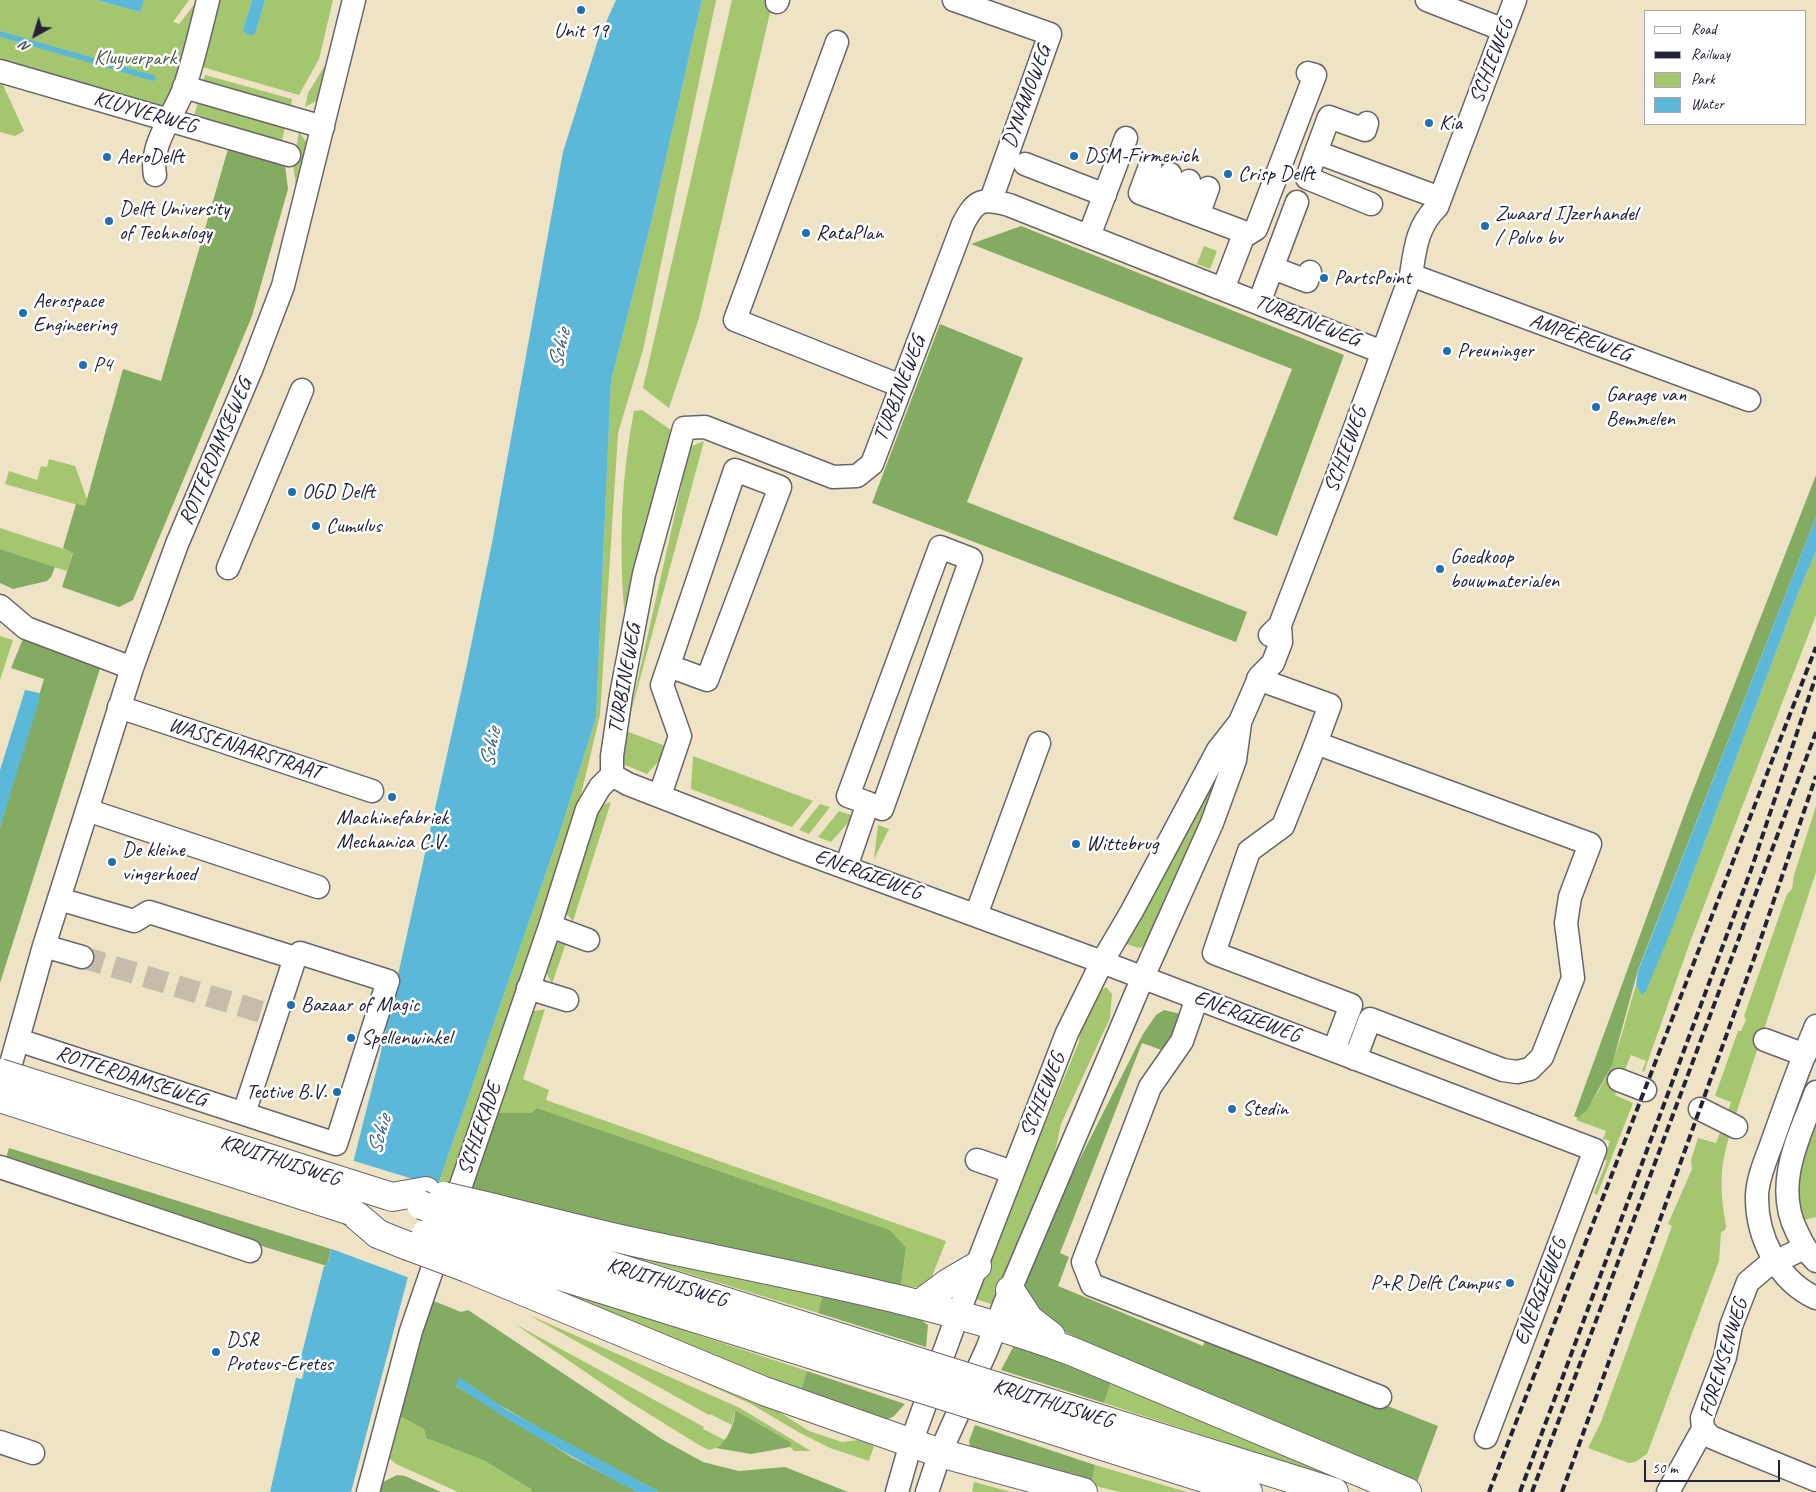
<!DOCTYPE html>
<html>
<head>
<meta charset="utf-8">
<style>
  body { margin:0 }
  #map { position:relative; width:1816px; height:1492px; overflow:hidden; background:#eee4c5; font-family:Caveat,sans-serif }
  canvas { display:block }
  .legend { position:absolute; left:1644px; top:10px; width:162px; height:115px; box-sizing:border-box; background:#fff; border:1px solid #a7a7b1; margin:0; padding:6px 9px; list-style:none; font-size:15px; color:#22223b }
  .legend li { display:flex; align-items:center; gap:10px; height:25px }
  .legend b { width:25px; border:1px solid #a7a7b1 }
  .north { position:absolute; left:10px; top:10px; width:50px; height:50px; -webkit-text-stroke:4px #fff; paint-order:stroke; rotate:219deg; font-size:14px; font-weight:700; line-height:20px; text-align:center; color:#22223b }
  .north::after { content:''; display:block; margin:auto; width:18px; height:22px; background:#22223b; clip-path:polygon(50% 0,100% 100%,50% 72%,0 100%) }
  .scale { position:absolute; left:1644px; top:1460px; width:136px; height:22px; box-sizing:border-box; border:2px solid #22223b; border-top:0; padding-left:6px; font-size:15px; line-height:18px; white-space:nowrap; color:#22223b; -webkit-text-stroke:4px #fff; paint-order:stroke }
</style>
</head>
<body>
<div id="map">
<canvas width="1816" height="1492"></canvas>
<ul class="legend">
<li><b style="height:6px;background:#fff"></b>Road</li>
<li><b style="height:6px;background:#22223b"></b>Railway</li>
<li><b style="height:14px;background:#a4c66f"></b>Park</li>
<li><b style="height:14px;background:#5bb8d9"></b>Water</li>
</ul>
<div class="north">N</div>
<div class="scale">50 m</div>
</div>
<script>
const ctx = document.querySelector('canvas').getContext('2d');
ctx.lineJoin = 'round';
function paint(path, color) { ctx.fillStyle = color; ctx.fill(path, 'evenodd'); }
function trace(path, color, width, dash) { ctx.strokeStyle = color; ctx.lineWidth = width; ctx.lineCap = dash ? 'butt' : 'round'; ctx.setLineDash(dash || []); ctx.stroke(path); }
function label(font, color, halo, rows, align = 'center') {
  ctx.font = font + ' Caveat,sans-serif'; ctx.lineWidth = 5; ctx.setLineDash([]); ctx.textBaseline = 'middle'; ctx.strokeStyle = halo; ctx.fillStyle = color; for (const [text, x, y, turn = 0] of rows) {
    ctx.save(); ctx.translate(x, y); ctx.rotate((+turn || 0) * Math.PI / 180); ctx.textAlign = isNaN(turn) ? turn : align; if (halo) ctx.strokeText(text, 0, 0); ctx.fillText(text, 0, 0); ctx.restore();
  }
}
const green = new Path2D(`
  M 0,0 L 96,0 L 140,12 L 144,0 L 189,0 L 173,22 L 179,24 L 197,1 L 184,62 L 181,61 L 179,67 L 182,68 L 163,112 L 0,66 Z
  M 218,0 L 252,0 L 243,30 L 256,32 L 265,0 L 333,0 L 319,59 L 299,95 L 199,66 Z
  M 702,0 L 716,0 L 643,350 L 618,433 L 600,715 L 580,799 L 450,1184 L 438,1185 L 558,838 L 596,718 L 611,381 L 653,215 Z
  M 732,0 L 773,0 L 699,318 L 669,408 L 643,388 Z
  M 324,67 L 328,68 L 318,100 L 305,107 L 308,93 Z
  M 205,75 L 292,99 L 291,105 L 203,81 Z
  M 0,84 L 3,85 L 24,131 L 15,136 L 0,132 Z
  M 198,102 L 285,127 L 281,145 L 193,120 Z
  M 299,132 L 307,143 L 296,186 L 293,164 Z
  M 1204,246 L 1217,251 L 1210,269 L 1197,264 Z
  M 642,410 L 671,430 L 624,610 C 619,544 621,477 634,411 Z
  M 704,441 L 626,731 L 671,748 L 647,774 L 625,765 L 621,754 L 690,447 Z
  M 49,459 L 75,466 L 87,499 L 85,507 L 5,484 L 9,471 L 37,480 L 41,466 L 47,467 Z
  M 0,528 L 73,552 L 67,571 L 0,549 Z
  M 1816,551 L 1816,615 L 1690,942 L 1644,1072 L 1642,1071 L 1646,1061 L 1631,1055 L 1615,1095 L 1633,1103 L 1597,1195 L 1594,1193 L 1607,1161 L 1604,1159 L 1610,1141 L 1603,1139 L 1606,1131 L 1576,1120 C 1612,1086 1622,1030 1636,985 L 1642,994 L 1677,916 L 1799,591 Z
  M 0,636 L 13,640 L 0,680 Z
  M 1232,754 L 1149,945 L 1138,948 L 1127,944 L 1125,939 L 1129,928 Z
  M 693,756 L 813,801 L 792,827 L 691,789 Z
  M 611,802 L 573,921 L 564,911 L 600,806 Z
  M 820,804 L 830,807 L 809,834 L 799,830 Z
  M 1816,806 L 1816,872 L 1735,1117 L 1727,1114 L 1731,1102 L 1715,1096 L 1738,1031 L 1741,1031 L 1746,1020 L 1744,1016 L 1787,894 L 1792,889 L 1794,875 Z
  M 839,811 L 854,816 L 831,842 L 818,837 Z
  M 878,825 L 889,829 L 874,859 Z
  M 552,943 L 566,943 L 552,984 L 544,967 Z
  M 1106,987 L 1112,994 L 1110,1018 L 1061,1124 L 1054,1157 L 994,1305 L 973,1298 L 1079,1042 C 1081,1017 1085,1002 1106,987 Z
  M 545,1009 L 523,1079 L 549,1090 L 546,1100 L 946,1241 L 931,1279 L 921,1288 L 901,1286 L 906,1249 L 890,1230 L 537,1108 L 531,1113 L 498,1113 L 529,1012 Z
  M 1816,1116 L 1816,1217 L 1804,1220 C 1792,1183 1805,1151 1816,1116 Z
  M 1721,1130 L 1730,1134 C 1719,1169 1720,1190 1726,1226 L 1725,1230 L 1721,1232 L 1719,1261 L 1647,1454 L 1635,1462 L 1629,1463 L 1588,1448 L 1601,1422 L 1672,1226 L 1668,1224 L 1692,1169 L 1691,1160 L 1698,1138 L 1716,1143 Z
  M 598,1246 L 824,1290 L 818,1313 Z
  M 529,1279 L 807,1371 L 799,1397 Z
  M 529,1315 L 740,1408 L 811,1451 L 794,1451 L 790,1447 L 792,1443 L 735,1410 L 732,1425 L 710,1414 L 709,1415 Z
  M 515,1324 L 704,1427 L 703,1429 L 725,1440 L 716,1448 L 709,1450 L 699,1445 L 628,1401 Z
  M 611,1341 L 750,1393 L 809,1431 L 842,1442 L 859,1440 L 874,1446 L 869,1461 L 830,1448 L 800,1433 L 751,1404 Z
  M 1113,1376 L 1353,1484 L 1104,1403 Z
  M 394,1413 L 424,1429 L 426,1438 L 483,1460 L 531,1489 L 532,1492 L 458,1492 L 396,1464 L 384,1454 Z
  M 1095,1465 L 1187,1492 L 1120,1492 L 1091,1485 Z
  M 974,1482 L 1011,1492 L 972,1492 Z`);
const forest = new Path2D(`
  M 228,149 L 285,165 L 288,189 L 252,316 L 133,600 L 119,607 L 62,587 L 73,553 L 63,548 L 76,504 L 85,506 L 123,369 L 161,381 Z
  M 1021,226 L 1344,355 L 1277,536 L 1233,519 L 1292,369 L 971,244 Z
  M 940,324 L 1023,358 L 967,502 L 1247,612 L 1236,642 L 872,503 Z
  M 1816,475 L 1816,517 L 1638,970 L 1612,1065 L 1587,1110 L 1578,1118 L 1574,1116 L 1689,801 Z
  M 0,549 L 55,567 L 51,577 L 47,581 L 13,589 L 0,583 Z
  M 25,634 L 103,659 L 0,983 L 0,827 L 44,679 L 11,668 Z
  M 1164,1010 L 1185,1015 L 1170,1053 L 1142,1043 L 1060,1253 L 1069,1257 L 1058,1286 L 1203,1346 L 1207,1334 L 1438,1426 L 1416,1485 L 1422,1489 L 1339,1459 L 1037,1319 L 1023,1295 L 1020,1276 L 1034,1252 L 1038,1254 L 1057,1204 L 1143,1034 L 1156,1015 Z
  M 537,1108 L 890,1230 L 906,1248 L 901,1286 L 470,1196 L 498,1113 L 531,1113 Z
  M 9,1148 L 331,1249 L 327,1266 L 3,1167 Z
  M 824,1290 L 907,1310 L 928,1325 L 926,1347 L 818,1313 Z
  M 429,1299 L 461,1312 L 468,1310 L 663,1440 L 703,1462 L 739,1471 L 785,1467 L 848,1492 L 660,1492 L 571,1446 L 489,1399 L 456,1386 L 573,1458 L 638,1492 L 532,1492 L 531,1489 L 483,1460 L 426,1438 L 424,1429 L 394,1413 Z
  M 1019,1336 L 1113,1376 L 1104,1403 L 1001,1370 Z
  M 807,1371 L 905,1404 L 893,1417 L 881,1421 L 799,1397 Z
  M 735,1410 L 792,1443 L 790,1447 L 751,1454 L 716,1448 C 728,1440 735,1424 735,1410 Z
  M 975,1425 L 1095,1465 L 1091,1485 L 972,1456 L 969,1441 Z
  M 397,1475 L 405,1476 L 441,1492 L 376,1492 L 383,1482 Z`);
const water = new Path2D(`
  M 96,0 L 144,0 L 140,12 Z
  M 252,0 L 265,0 L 256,32 L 253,35 L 246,34 L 243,30 Z
  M 616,0 L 702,0 L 653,215 L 611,381 L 596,718 L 558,838 L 438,1185 L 426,1181 L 398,1273 L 408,1277 L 351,1492 L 270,1492 L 296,1378 L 302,1379 L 306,1363 L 300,1361 L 324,1266 L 327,1266 L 379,1060 L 467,665 L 492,543 L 563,152 L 598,40 Z
  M 1816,517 L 1816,551 L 1799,591 L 1677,916 L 1646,991 L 1642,995 L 1636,985 L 1638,971 Z
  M 25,690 L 40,693 L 39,701 L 0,827 L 0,770 Z
  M 459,1377 L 507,1410 L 660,1492 L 638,1492 L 619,1483 L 520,1427 L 456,1386 Z`);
const pier = new Path2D(`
  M 351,1160 L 439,1187 L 428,1184 L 401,1272 L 410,1278 L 329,1248 Z`);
const stream = new Path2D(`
  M 0,34 L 153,78`);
const minorTunnel = new Path2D(`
  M 82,957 L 265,1013`);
const minor = new Path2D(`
  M 954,0 L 1050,34 L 991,200
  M 1427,0 L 1504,30
  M 777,2 L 778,0
  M 837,42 L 735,320 L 901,386
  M 0,71 L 289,155
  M 184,87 L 323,127
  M 1367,123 L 1365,130 L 1329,117 L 1316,152 L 1440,198
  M 1316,152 L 1307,178 L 1371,204
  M 1025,164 L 1105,195
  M 1150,166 L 1140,193 L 1241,231 L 1243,237 L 1256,229 L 1315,75 L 1308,73
  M 155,175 C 149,144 175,114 185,86 C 194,58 201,28 208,0
  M 1160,200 L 1170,174
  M 1179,208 L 1189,181
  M 1198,215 L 1208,188
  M 1089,236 L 1126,138
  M 1273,268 L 1307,281 L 1310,272
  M 1411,275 L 1749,400
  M 1223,289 L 1243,237
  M 1259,303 L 1297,202
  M 228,568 L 302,390
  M 0,606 L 26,628 L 132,668
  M 1270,635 L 1280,625 L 1338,474 L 1411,275 C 1415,249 1417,226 1437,207 L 1515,0
  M 1258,679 L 1330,705 L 1316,743 L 1590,844 L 1570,897 L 1566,923 L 1573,978 L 1542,1057 L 1530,1069 L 1517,1072 L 1503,1070 L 1370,1019 L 1355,1059
  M 119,707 L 372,791
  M 1316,743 L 1283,826 L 1249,851 L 1214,953 L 1351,1005 L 1334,1050
  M 612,775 L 628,784 L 795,849 L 1102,962 L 1595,1150 L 1486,1437
  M 612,775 L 612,756 L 621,695 L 644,574 L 684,428 L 705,427 L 833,477 L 857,476 L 872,464 L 963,224 C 976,199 982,198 1009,205 L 1382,352
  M 660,795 L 680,736 L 662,685 L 735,470 L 780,487 L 707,680 L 669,666
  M 87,810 L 318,887
  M 846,867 L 868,803 L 848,796 L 940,547 L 971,559 L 882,809 L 868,803
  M 59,899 L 134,921 L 149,912 L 295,958 L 244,1113
  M 976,915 L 1039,743
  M 550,926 L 588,940
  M 44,946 L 82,957
  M 528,988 L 567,1000
  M 1197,998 L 1182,1041 L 1150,1087 L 1083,1262 L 1092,1285 L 1380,1397
  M 1816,1026 C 1801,1062 1787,1100 1774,1137 C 1768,1155 1758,1175 1757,1195 C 1756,1236 1778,1281 1816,1298
  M 18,1040 L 336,1144 L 388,981 L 300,953 L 295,958
  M 1765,1040 L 1805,1055
  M 1619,1080 L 1645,1090
  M 3,1092 L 44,946 L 132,668 L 177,544 L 251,370 L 283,286 L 354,0
  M 1816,1092 C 1799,1137 1773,1185 1797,1232 C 1802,1243 1807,1253 1816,1261
  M 1700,1109 L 1736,1127
  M 977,1160 L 1012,1172
  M 0,1167 L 250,1251
  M 1703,1429 L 1711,1437 L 1725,1443 L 1816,1480
  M 0,1442 L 33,1453
  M 368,1492 L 411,1331 L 550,926 L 587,809 L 600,787 L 612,775
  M 897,1492 L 911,1443 L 958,1314 L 1067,1033 L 1102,962 L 1132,911 L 1218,750 L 1240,722 L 1260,676 L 1273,663 L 1281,642 L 1280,625
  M 927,1492 L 940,1453 L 987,1349 L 1010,1290 L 1143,977 L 1212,823 L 1235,760 L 1240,723
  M 1668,1492 L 1703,1429 L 1702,1418 L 1725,1357 L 1731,1326 L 1748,1282 L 1767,1266 L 1804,1248`);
const highway = new Path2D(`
  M 392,1197 L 426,1191
  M 486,1206 C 535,1218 584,1231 634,1242 C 781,1274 930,1299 1071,1351 L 1407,1492
  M 351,1211 L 378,1234 L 408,1246
  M 481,1225 L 900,1356
  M 473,1249 L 893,1380
  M 467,1268 L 764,1391 L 940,1453 L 1083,1492
  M 1010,1290 L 1029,1319 L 1051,1336
  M 920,1304 L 948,1283 L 977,1266
  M 1021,1394 L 1334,1492
  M 1014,1418 L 1248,1492`);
const rail = new Path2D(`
  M 1489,1492 L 1816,647
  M 1520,1492 L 1751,870 L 1816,676
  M 1532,1492 L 1816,732
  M 1562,1492 L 1756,953 L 1816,776`);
const highwayBridge = new Path2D(`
  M 0,1073 L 389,1196
  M 0,1098 L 351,1211
  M 444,1196 L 486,1206
  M 421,1205 L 481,1225
  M 426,1234 L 473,1249
  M 408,1246 L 467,1268
  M 900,1356 L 1021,1394
  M 893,1380 L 1014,1418`);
const markers = [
  [581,10,5,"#1f6fb2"],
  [1429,123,5,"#1f6fb2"],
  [1074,156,5,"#1f6fb2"],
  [107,157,5,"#1f6fb2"],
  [1228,174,5,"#1f6fb2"],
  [109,221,5,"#1f6fb2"],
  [1485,226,5,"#1f6fb2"],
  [806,233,5,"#1f6fb2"],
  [1324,278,5,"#1f6fb2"],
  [23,313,5,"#1f6fb2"],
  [1447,351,5,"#1f6fb2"],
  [83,365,5,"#1f6fb2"],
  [1596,407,5,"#1f6fb2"],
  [292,492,5,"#1f6fb2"],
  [316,526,5,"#1f6fb2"],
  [1440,569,5,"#1f6fb2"],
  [392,797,5,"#1f6fb2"],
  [1076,844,5,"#1f6fb2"],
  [112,862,5,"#1f6fb2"],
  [291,1005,5,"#1f6fb2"],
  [351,1038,5,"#1f6fb2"],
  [337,1092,5,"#1f6fb2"],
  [1232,1109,5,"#1f6fb2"],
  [1510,1283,5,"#1f6fb2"],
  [216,1352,5,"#1f6fb2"]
];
const poiNames = [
  ["Unit 19",581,31,"center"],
  ["Kia",1439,123],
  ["DSM-Firmenich",1084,156],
  ["AeroDelft",117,157],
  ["Crisp Delft",1238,174],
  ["Delft University",119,209],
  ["of Technology",119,233],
  ["Zwaard IJzerhandel",1495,214],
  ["/ Polvo bv",1495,238],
  ["RataPlan",816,233],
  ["PartsPoint",1334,278],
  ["Aerospace",33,301],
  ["Engineering",33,325],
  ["Preuninger",1457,351],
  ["P4",93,365],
  ["Garage van",1606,395],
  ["Bemmelen",1606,419],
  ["OGD Delft",302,492],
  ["Cumulus",326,526],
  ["Goedkoop",1450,557],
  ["bouwmaterialen",1450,581],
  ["Machinefabriek",392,818,"center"],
  ["Mechanica C.V.",392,842,"center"],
  ["Wittebrug",1086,844],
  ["De kleine",122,850],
  ["vingerhoed",122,874],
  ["Bazaar of Magic",301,1005],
  ["Spellenwinkel",361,1038],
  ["Tective B.V.",327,1092,"right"],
  ["Stedin",1242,1109],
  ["P+R Delft Campus",1500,1283,"right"],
  ["DSR",226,1340],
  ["Proteus-Eretes",226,1364]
];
const parkNames = [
  ["Kluyverpark",135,58]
];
const streetNames = [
  ["SCHIEWEG",1492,61,-69],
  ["DYNAMOWEG",1027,97,-70],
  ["KLUYVERWEG",145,113,16],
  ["TURBINEWEG",1307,321,21],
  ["AMPÈREWEG",1580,338,20],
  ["TURBINEWEG",900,389,-69],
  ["SCHIEWEG",1346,450,-70],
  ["ROTTERDAMSEWEG",216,452,-67],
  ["TURBINEWEG",625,679,-80],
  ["WASSENAARSTRAAT",245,749,18],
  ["ENERGIEWEG",868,875,20],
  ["ENERGIEWEG",1247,1017,21],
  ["ROTTERDAMSEWEG",131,1077,18],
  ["SCHIEWEG",1043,1095,-68],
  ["SCHIEKADE",480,1129,-71],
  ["KRUITHUISWEG",280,1161,18],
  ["KRUITHUISWEG",667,1283,17],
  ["ENERGIEWEG",1541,1292,-69],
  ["FORENSENWEG",1724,1358,-73],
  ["KRUITHUISWEG",1053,1404,17]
];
const waterNames = [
  ["Schie",560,349,-77],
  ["Schie",491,748,-79],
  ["Schie",380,1135,-74]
];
paint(green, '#a4c66f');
paint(forest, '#83ab62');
paint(water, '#5bb8d9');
paint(pier, '#eee4c5');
trace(stream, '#5bb8d9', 5.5);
trace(minorTunnel, '#c5bda9', 22, [22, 11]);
trace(minor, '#69666b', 25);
trace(highway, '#69666b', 30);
trace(minor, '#fff', 22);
trace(highway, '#fff', 28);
trace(rail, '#22223b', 4, [8, 4]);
trace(highwayBridge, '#69666b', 30, []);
trace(highwayBridge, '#fff', 28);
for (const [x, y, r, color] of markers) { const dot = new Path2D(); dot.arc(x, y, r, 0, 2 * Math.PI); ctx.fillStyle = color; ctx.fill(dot); trace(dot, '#fff', 2); }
label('21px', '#22223b', '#fff', poiNames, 'left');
label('21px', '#505b4d', '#fff', parkNames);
label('21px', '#22223b', '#fff', streetNames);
label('italic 22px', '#395e7a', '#fff', waterNames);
</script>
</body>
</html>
